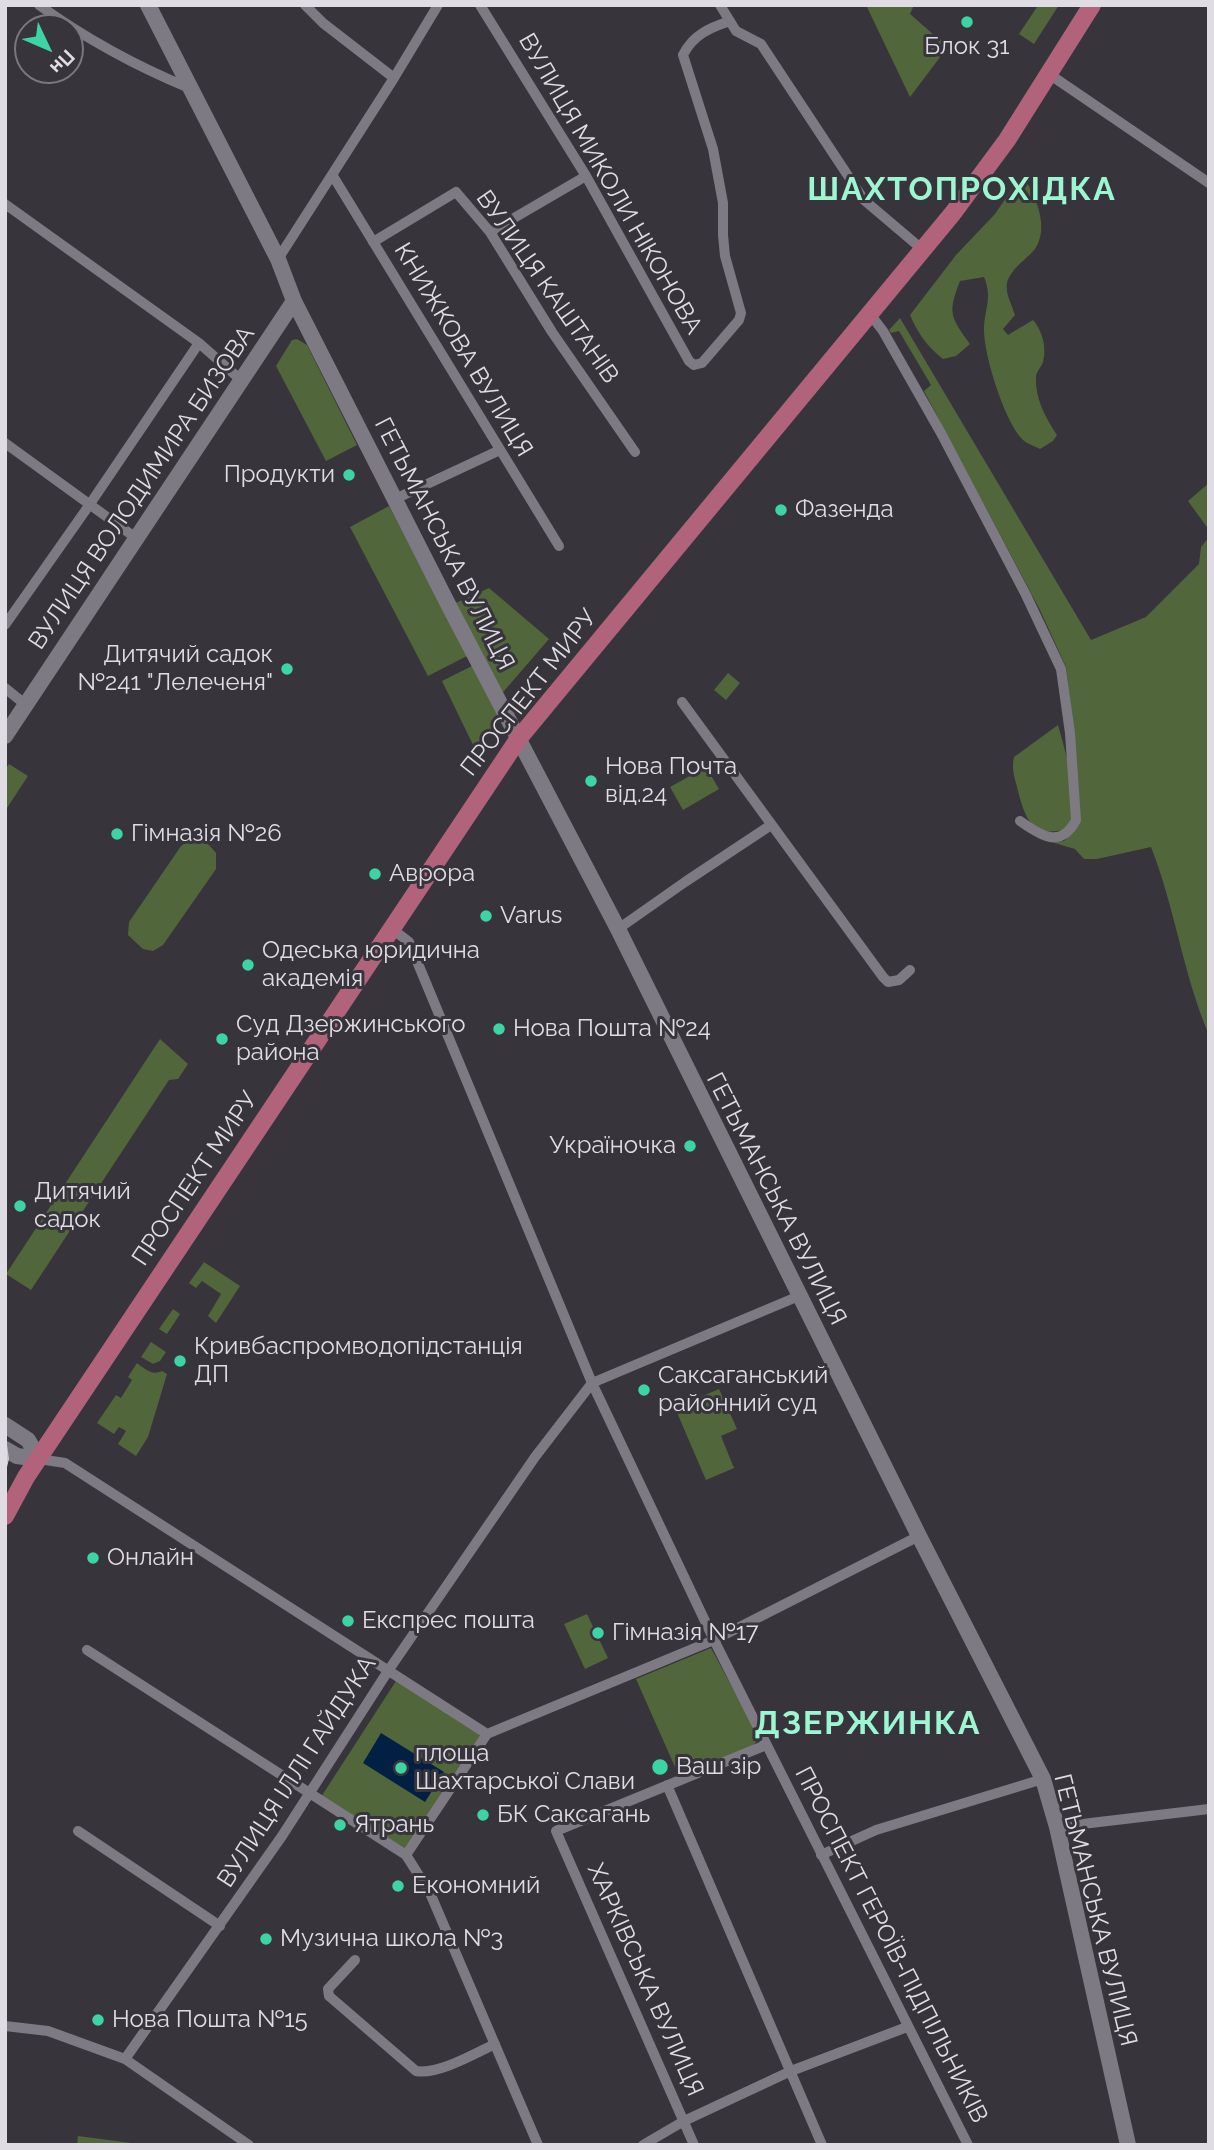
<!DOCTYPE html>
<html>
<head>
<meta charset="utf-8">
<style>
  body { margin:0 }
  #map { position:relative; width:1214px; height:2150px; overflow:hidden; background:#37343c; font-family:Raleway,sans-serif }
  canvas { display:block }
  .frame { position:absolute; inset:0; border:7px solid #dfdde3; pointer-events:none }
  .north { position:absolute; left:14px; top:14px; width:70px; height:70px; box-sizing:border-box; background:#37343c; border:2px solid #7a787f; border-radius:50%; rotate:134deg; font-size:19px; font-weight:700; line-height:28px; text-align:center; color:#dfdde3 }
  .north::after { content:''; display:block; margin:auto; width:24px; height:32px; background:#3dd4a3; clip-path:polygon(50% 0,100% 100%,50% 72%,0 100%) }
</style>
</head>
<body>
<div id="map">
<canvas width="1214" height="2150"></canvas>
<div class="frame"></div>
<div class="north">Пн</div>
</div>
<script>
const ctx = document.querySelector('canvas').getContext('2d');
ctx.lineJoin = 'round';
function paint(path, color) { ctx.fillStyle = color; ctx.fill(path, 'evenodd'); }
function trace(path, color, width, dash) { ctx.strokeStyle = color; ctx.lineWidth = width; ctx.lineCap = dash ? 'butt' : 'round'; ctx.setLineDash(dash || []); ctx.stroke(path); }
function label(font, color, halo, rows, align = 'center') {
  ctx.font = font + ' Raleway,sans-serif'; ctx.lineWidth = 6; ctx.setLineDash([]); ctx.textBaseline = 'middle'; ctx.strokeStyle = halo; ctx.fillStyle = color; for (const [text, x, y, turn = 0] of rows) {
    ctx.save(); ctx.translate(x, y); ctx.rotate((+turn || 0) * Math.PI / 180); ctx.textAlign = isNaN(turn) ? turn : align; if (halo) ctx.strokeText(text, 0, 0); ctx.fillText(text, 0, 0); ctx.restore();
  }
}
const green = new Path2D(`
  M 866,5 L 914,5 L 910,14 L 934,35 L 950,44 L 910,97 Z
  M 1043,5 L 1059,5 L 1034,44 L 1019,34 L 1037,7 Z
  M 1018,180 L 1026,181 C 1037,199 1049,229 1035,249 C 1026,260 1011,268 1007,283 C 1005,293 1012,305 1015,315 L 1003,329 L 1008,335 L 1033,320 C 1042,330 1047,347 1043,362 C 1041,368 1037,370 1036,377 C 1035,398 1045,417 1057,435 L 1053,441 L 1040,449 C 1034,446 1025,443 1021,438 C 1004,419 984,356 984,330 C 984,310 993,298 984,277 L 960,281 C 947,314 951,317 970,344 L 956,356 L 943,359 C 927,346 918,334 910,315 L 956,255 L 995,214 Z
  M 900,318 L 1091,640 L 1146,617 L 1199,564 L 1201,547 L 1209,537 L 1209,1035 C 1183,974 1175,908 1151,847 L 1097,859 L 1084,859 L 1075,849 L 1051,842 L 1064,841 L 1074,832 L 1074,732 L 1066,667 L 1040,610 L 924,391 L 931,385 L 899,331 L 891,333 L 889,330 Z
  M 297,339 L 307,345 L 357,445 L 326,461 L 276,366 L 292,340 Z
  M 1209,483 L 1209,530 L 1188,501 Z
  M 389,506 L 467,656 L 428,676 L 350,527 Z
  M 489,588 L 549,639 L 498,698 L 449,606 Z
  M 472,666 L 499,718 L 476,751 L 442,681 Z
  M 728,673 L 740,683 L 726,700 L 714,690 Z
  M 1058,725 C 1067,758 1080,796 1068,829 C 1032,838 1026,821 1018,791 C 1015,779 1011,769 1014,757 Z
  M 9,764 L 28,776 L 5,811 L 5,770 Z
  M 706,767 L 719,789 L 683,810 L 670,787 Z
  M 199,839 L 209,845 L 216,853 L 216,869 L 163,945 L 153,951 L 143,949 L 128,935 L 129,922 L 181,846 L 188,841 Z
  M 160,1039 L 188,1064 L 178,1079 L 169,1080 L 31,1290 L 6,1274 Z
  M 204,1262 L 240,1286 L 216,1323 L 208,1316 L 221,1294 L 202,1281 L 196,1288 L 189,1283 Z
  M 173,1309 L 180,1314 L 167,1334 L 159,1329 Z
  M 151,1342 L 166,1352 L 160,1361 L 153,1364 L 141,1357 Z
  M 137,1363 C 145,1369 152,1376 162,1371 L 167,1374 L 148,1437 L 136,1456 L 118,1444 L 126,1431 L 119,1427 L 114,1434 L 97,1423 L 116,1395 L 121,1398 L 132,1380 L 128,1377 Z
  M 719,1389 L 737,1429 L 721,1436 L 734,1468 L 706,1480 L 675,1408 Z
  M 587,1614 L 608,1658 L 585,1669 L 564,1624 Z
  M 711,1648 L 758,1735 L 756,1742 L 752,1747 L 679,1776 L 636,1679 Z
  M 396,1681 L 481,1736 L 405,1852 L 321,1797 Z
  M 78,2136 L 139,2144 L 139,2145 L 77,2145 Z`);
const water = new Path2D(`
  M 381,1733 L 444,1772 L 425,1802 L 363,1763 Z`);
const street = new Path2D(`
  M 39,5 C 86,39 136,66 189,88
  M 305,5 L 323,23 L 394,78
  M 480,5 L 586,176 L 689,361 L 694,365 L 702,363 L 739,320 L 741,313 L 725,256 L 723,235 L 723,203 L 713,149 L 683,55 C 693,35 709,28 730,21
  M 720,5 L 736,31 L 761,44 L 864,200 L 923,250
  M 1049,74 L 1209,183
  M 333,176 L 559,546
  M 5,204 L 199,343 L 241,380
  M 490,232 L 586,176
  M 373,242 L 456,192 L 490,232 L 552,332 L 635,452
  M 278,259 L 394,78 L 438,5
  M 870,314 L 883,331 L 941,433 L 1026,595 L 1061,669 L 1070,733 L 1076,820 C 1061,849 1041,836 1020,821
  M 5,443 L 136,538
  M 395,499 L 500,450
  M 5,625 L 90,504 L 199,343
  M 5,688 L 26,705
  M 682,702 L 883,977 L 888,982 L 899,980 L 910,970
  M 391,928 L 409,942 L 592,1383 L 714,1640 L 968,2145
  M 618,929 L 685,882 L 771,825
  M 39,1459 L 65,1463 L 487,1734
  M 87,1650 L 406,1855 L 430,1893 L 538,2145
  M 487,1734 L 714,1640 L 919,1536
  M 667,1785 L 822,2145
  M 1057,1827 L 1209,1809
  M 78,1831 L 220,1926
  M 406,1855 L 487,1734
  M 821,1855 L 876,1830 L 1043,1779
  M 355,1960 L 328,1989 L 329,1996 L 416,2071 C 438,2075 474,2054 495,2044
  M 5,2026 L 48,2031 L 125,2059 L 249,2145
  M 125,2059 L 282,1836 L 388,1671 L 535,1457 L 592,1383 L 799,1296
  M 643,2145 L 684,2121 L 791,2071 L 907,2027
  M 694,2145 L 556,1831 L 766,1745`);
const secondary = new Path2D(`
  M 148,5 L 278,259 L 294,301 L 449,606 L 618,929 L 919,1536 L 1043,1779 L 1057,1827 L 1128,2145
  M 5,736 L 294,301
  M 5,1425 L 28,1440 L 39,1459
  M 5,1449 L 17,1456 L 39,1459`);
const primary = new Path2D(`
  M 5,1516 L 26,1477 L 519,738 L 953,213 L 1007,140 L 1092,5`);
const tram = new Path2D(`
  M 5,1438 L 8,1459 L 5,1471`);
const markers = [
  [967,22,7,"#3dd4a3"],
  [349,475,7,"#3dd4a3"],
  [781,510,7,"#3dd4a3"],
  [287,669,7,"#3dd4a3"],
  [591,781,7,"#3dd4a3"],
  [117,834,7,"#3dd4a3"],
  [375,874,7,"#3dd4a3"],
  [486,916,7,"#3dd4a3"],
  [248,965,7,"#3dd4a3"],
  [499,1029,7,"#3dd4a3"],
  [222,1039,7,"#3dd4a3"],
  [690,1146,7,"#3dd4a3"],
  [20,1206,7,"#3dd4a3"],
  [180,1361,7,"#3dd4a3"],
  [644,1390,7,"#3dd4a3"],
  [93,1558,7,"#3dd4a3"],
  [348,1621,7,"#3dd4a3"],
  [598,1633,7,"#3dd4a3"],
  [660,1767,9,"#3dd4a3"],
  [401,1768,7,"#3dd4a3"],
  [483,1815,7,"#3dd4a3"],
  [340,1825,7,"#3dd4a3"],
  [398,1886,7,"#3dd4a3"],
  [266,1939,7,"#3dd4a3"],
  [98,2020,7,"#3dd4a3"]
];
const poiNames = [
  ["Блок 31",967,47,"center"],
  ["Продукти",335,475,"right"],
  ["Фазенда",795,510],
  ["Дитячий садок",273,655,"right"],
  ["№241 \"Лелеченя\"",273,683,"right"],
  ["Нова Почта",605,767],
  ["від.24",605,795],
  ["Гімназія №26",131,834],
  ["Аврора",389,874],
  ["Varus",500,916],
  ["Одеська юридична",262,951],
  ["академія",262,979],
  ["Суд Дзержинського",236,1025],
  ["района",236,1053],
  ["Нова Пошта №24",513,1029],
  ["Україночка",676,1146,"right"],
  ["Дитячий",34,1192],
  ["садок",34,1220],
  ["Кривбаспромводопідстанція",194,1347],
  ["ДП",194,1375],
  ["Саксаганський",658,1376],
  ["районний суд",658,1404],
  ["Онлайн",107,1558],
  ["Експрес пошта",362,1621],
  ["Гімназія №17",612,1633],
  ["площа",415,1754],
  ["Шахтарської Слави",415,1782],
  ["Ваш зір",676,1767],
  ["БК Саксагань",497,1815],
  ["Ятрань",354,1825],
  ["Економний",412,1886],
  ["Музична школа №3",280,1939],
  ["Нова Пошта №15",112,2020]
];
const streetNames = [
  ["ВУЛИЦЯ МИКОЛИ НІКОНОВА",610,184,60],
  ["ВУЛИЦЯ КАШТАНІВ",547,287,55],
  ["КНИЖКОВА ВУЛИЦЯ",463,350,59],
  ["ВУЛИЦЯ ВОЛОДИМИРА БИЗОВА",142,488,-56],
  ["ГЕТЬМАНСЬКА ВУЛИЦЯ",444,544,63],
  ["ПРОСПЕКТ МИРУ",529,693,-52],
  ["ПРОСПЕКТ МИРУ",195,1179,-56],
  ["ГЕТЬМАНСЬКА ВУЛИЦЯ",776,1199,63],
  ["ВУЛИЦЯ ІЛЛІ ГАЙДУКА",297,1772,-57],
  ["ГЕТЬМАНСЬКА ВУЛИЦЯ",1095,1910,76],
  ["ПРОСПЕКТ ГЕРОЇВ-ПІДПІЛЬНИКІВ",891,1945,63],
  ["ХАРКІВСЬКА ВУЛИЦЯ",645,1980,66]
];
const districtNames = [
  ["ШАХТОПРОХІДКА",962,190],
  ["ДЗЕРЖИНКА",868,1724]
];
paint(green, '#51663b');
paint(water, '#012043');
trace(street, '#7e7a84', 10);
trace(secondary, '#7e7a84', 16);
trace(primary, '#b0637a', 18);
trace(tram, '#c9c7ce', 2);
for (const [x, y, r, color] of markers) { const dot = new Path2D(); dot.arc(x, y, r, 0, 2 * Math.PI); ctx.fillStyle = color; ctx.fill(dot); trace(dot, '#37343c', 2.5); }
label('24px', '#dfdde3', '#37343c', poiNames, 'left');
label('24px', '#dfdde3', '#37343c', streetNames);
ctx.letterSpacing = '2px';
label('bold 32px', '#9df6d2', '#37343c', districtNames);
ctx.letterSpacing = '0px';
</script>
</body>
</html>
